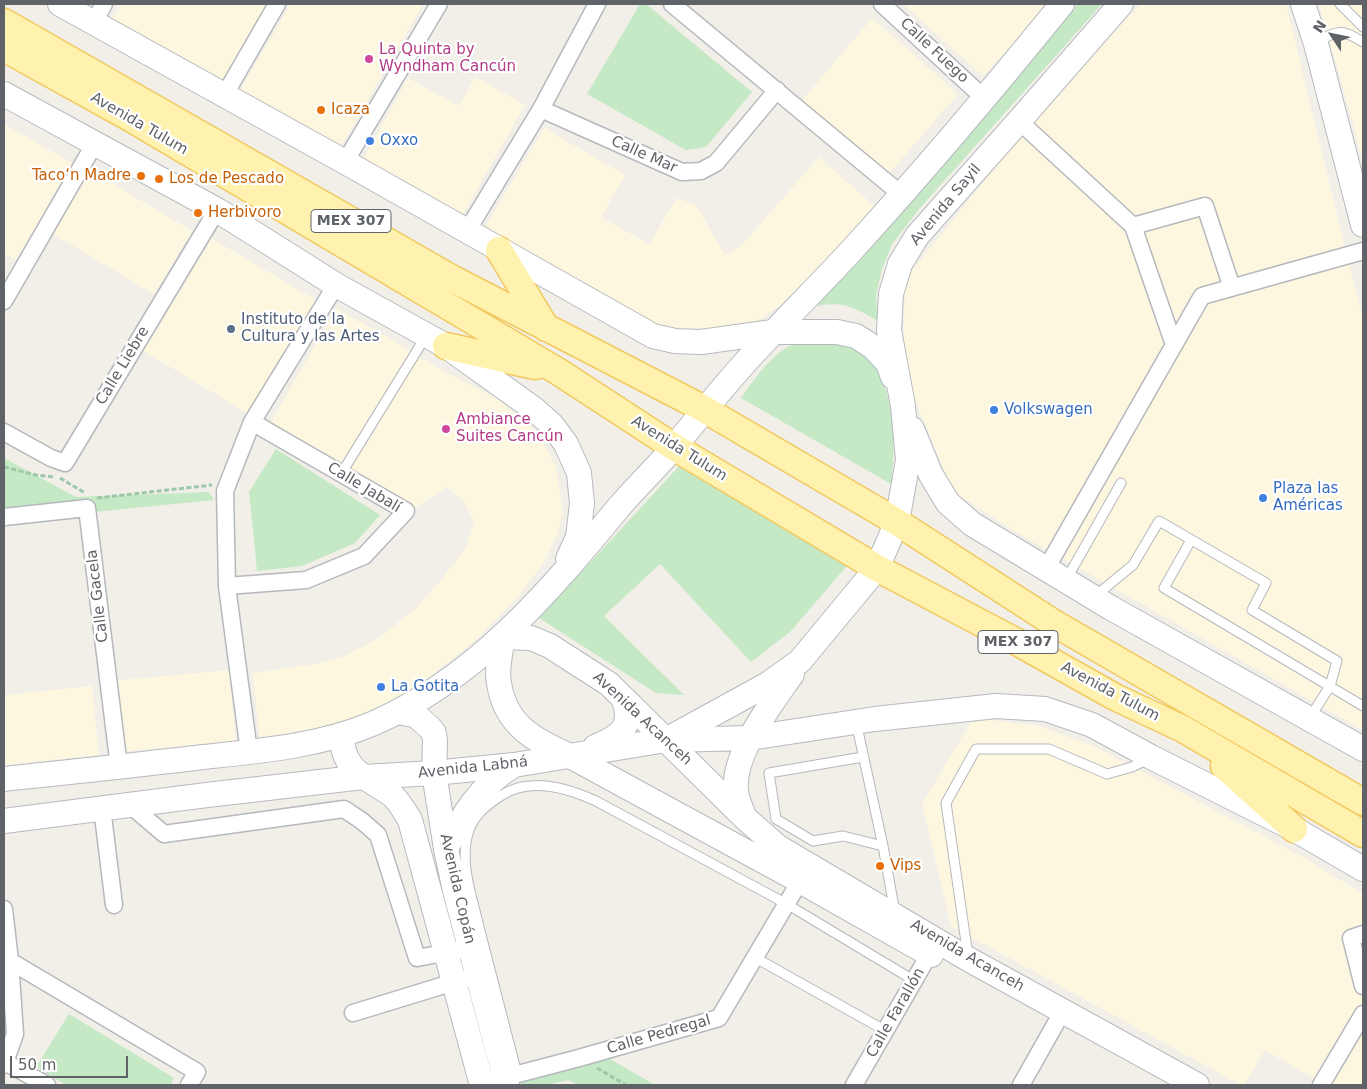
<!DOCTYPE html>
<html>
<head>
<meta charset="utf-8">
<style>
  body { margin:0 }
  #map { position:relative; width:1367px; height:1089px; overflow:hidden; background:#f1efe8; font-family:"DejaVu Sans",sans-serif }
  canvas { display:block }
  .frame { position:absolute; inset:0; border:5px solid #5f6368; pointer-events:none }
  .north { position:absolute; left:1307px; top:10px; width:50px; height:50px; -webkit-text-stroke:4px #fff; paint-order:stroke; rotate:304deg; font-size:14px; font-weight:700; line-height:20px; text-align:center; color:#5f6368 }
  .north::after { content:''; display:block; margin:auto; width:18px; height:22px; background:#5f6368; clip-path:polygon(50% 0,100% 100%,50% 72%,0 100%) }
  .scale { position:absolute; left:10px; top:1056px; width:118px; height:22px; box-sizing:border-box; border:2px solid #5f6368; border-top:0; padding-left:6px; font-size:15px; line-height:18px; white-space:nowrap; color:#5f6368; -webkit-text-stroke:4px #fff; paint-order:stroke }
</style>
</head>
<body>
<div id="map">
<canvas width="1367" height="1089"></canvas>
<div class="frame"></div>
<div class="north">N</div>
<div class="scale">50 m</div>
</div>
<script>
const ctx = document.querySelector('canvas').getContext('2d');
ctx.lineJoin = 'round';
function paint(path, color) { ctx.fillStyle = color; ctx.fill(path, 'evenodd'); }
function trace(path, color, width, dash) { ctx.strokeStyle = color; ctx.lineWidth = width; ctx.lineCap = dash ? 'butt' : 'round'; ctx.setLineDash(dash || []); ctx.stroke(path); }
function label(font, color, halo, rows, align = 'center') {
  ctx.font = font + ' "DejaVu Sans",sans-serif'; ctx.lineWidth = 4.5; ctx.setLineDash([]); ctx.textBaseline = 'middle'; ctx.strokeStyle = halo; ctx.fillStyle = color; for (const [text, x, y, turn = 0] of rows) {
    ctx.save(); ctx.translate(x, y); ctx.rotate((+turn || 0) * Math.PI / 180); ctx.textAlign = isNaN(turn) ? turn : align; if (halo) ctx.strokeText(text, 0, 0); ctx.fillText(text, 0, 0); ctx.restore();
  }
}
const commercial = new Path2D(`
  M 121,4 L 269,4 L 222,86 L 111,22 Z
  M 291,4 L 423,4 L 338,152 L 237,95 Z
  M 903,4 L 1050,4 L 983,76 Z
  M 1141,4 L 1284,4 L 1286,5 L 1363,320 L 1363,730 L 1026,538 L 983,511 L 952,490 L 914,397 L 903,358 L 905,292 L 910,273 L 1004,157 L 1130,15 Z
  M 1319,4 L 1363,4 L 1363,163 L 1343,87 Z
  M 872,18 L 958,94 L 886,177 L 799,104 Z
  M 475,77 L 525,105 L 459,221 L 360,165 L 408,78 L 459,106 Z
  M 4,124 L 72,163 L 16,260 L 4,253 Z
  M 544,128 L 625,175 L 601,217 L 649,244 L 677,198 L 696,205 L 725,255 L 741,246 L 819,157 L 881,212 L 790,299 L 752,324 L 679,334 L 651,332 L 481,234 Z
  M 91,171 L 192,231 L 154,294 L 53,234 Z
  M 211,238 L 319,302 L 254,417 L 142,350 Z
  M 336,308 L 411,351 L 343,469 L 269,426 Z
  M 414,355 L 497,399 L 538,433 L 556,468 L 563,513 L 556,537 L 544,563 L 512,603 L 476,640 L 432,675 L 385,705 L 348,721 L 308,735 L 260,743 L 253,673 L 314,664 L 344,656 L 377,639 L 414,610 L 438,584 L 466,548 L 474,522 L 464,502 L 447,487 L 413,509 L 348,470 Z
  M 229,670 L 236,741 L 118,752 L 112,681 Z
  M 92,686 L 99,755 L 4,765 L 4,695 Z
  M 990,720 L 1039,726 L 1091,745 L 1303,857 L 1363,894 L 1363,1085 L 1321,1085 L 1322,1083 L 1265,1050 L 1244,1085 L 1241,1085 L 951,926 L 922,804 L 971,722 Z`);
const green = new Path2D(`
  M 640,4 L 646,4 L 752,92 L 706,147 L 686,150 L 587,94 Z
  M 1075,4 L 1102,4 L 920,208 L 892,244 L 882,269 L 876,296 L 878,321 C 850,305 841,300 808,308 Z
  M 831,336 C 840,339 853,342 860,347 C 894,375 897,443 891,484 L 741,398 C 756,377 774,350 800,341 C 809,338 821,338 831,336 Z
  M 276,449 L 380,515 L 355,543 L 302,566 L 257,571 L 249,492 Z
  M 4,458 L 76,497 L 209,492 L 214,500 L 4,521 Z
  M 682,463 L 851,561 L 791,631 L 751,662 L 660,564 L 604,616 L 684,695 L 656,693 L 539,618 Z
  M 69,1014 L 174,1078 L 170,1085 L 66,1085 L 36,1067 Z
  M 603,1055 L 655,1085 L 578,1085 L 568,1080 L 547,1085 L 522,1085 L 520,1079 Z`);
const path = new Path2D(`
  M 4,467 L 36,475 L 54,477
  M 60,478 L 85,493
  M 97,498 L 212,485
  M 597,1068 L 626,1085`);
const lane = new Path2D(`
  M 1340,4 L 1363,27
  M 1317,43 C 1338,29 1341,29 1363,42
  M 341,474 L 426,336
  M 1191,540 L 1164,588 L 1363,706
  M 1066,580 L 1121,483
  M 1094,597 L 1133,565 L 1159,521 L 1266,583 L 1252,610 L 1337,661 L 1330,686 L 1309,719
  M 856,722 L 883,846 L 895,913
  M 863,757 L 769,773 L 776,819 L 813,841 L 843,836 L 883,846
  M 968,956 L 946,803 L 976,749 L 1049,749 L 1107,774 L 1132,767 L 1148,759
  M 754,957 L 886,1031
  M 517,1074 C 505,1026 492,979 480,931 C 473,899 458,862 469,830 C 475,814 488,804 502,795 C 530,777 568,788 596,801 L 785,903 L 915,981`);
const street = new Path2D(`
  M 672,4 L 902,195
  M 882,4 L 985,99
  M 94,22 L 104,4
  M 224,96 L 277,4
  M 541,109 L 682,172 L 701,171 L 716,163 L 777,90
  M 1019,121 L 1133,226 L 1205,206 L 1232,288
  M 345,162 L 439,4
  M 1133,226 L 1174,345
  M 467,231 L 541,109 L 597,4
  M 4,301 L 95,143
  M 4,432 L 51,458 L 65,463 L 217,210
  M 4,517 L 87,508 L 119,767
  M 1046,569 L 1202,296 L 1363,251
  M 227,586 L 306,580 L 364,556 L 406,511 L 252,422
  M 249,752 L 227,586 L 225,491 L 252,422 L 336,285
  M 130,805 L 164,834 L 344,809 L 362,821 L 378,835 L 417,958 L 470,948
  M 102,808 L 114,905
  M 4,909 L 10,961 L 15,1034 L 4,1065
  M 1363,934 L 1351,938 L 1363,986
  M 10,961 L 197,1072 L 189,1085
  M 353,1013 L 477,975
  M 5,1062 L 47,1085
  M 495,1080 L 579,1058 L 719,1018 L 800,881
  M 854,1085 L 934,946
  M 1021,1085 L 1056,1023
  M 1321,1085 L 1363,1014`);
const secondary = new Path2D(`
  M 60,4 L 345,162 L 653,336 L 675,341 L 701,342 L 773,332 L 837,332 L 856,336 L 873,347 L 888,363 L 893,377
  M 1303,4 L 1316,44 L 1363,225
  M 4,94 L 217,210 L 336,285 L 446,346 L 534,409 L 552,425 L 566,444 L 579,473 L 582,504 L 578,537 L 568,559
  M 912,429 L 931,475 L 948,503 L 972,524 L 1111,608 L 1363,749
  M 503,637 L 531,638 L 550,646 L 609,684 L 745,818 L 778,847 L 968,959 L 1197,1085
  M 503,637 C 501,651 496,669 499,683 C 505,725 535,741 570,756 L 800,881 L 931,955
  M 397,712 L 414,715 L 419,718 L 430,728 L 434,733 L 435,741 L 434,773 L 446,849 L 455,891 L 507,1085
  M 342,735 C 342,772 367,777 392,795 C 399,801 405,812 410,820 L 482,1085
  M 670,740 L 750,738 L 875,719 L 996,706 L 1045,709 L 1092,725 L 1151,757 L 1294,829 L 1363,869
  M 595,747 C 619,737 634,728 624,700
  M 4,779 C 70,772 137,765 203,757 C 260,751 319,746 372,724 C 476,679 549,592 619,507 C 637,486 657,467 675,446 C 697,419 719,392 742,366 C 777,327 815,290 851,251 C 924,171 994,88 1062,4
  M 744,816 C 741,808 737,800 736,791 C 732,754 772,703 792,674
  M 4,821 L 207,795 L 363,777 L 434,773 L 514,765 L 666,740 L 768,684 L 800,661 L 877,568 L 897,522 L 908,460 L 903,406 L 889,330 L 891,294 L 900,264 L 917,236 L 1019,121 L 1121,4
  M 446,849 C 462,815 481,785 514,765`);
const primary = new Path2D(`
  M 4,22 L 453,279 L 704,409 L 897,522 L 1052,622 L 1363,802
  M 4,48 L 132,119 L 559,372 L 674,447 L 877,568 L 1017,642 L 1115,697 L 1183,729 L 1363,834
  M 499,250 L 546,328
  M 446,346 L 535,366
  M 1224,766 L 1294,829`);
const markers = [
  [369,59,5,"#d1479c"],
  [321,110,5,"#e8710a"],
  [370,141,5,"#3f7fe0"],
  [141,176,5,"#e8710a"],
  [159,179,5,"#e8710a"],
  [198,213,5,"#e8710a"],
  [231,329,5,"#5c6f8a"],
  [994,410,5,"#3f7fe0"],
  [446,429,5,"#d1479c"],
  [1263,498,5,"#3f7fe0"],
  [381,687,5,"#3f7fe0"],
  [880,866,5,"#e8710a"]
];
const shields = [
  [351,221,80],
  [1018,642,80]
];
const shieldNames = [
  ["MEX 307",351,221],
  ["MEX 307",1018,642]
];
const hotelNames = [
  ["La Quinta by",379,50],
  ["Wyndham Cancún",379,67],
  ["Ambiance",456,420],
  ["Suites Cancún",456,437]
];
const streetNames = [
  ["Calle Fuego",934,51,43],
  ["Avenida Tulum",139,124,30],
  ["Calle Mar",644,155,24],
  ["Avenida Sayil",946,205,-50],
  ["Calle Liebre",123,366,-59],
  ["Avenida Tulum",679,449,32],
  ["Calle Jabalí",364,488,31],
  ["Calle Gacela",98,596,-97],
  ["Avenida Tulum",1110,692,28],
  ["Avenida Acanceh",642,719,43],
  ["Avenida Labná",473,768,-6],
  ["Avenida Copán",457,889,77],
  ["Avenida Acanceh",967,956,30],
  ["Calle Farallón",896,1013,-60],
  ["Calle Pedregal",659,1035,-16]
];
const foodNames = [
  ["Icaza",331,110],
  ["Taco‘n Madre",131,176,"right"],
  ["Los de Pescado",169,179],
  ["Herbivoro",208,213],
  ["Vips",890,866]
];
const shopNames = [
  ["Oxxo",380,141],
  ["Volkswagen",1004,410],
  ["Plaza las",1273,489],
  ["Américas",1273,506],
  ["La Gotita",391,687]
];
const serviceNames = [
  ["Instituto de la",241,320],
  ["Cultura y las Artes",241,337]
];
paint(commercial, '#fef7e0');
paint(green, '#c5e8c5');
trace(lane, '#b5b8bc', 11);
trace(street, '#b5b8bc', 19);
trace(secondary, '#b6babf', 26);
trace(primary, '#f2c960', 29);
trace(path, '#9cc7a9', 3, [5, 2.5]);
trace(lane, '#fff', 9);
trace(street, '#fff', 16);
trace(secondary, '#fff', 24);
trace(primary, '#fff2af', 26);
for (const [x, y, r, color] of markers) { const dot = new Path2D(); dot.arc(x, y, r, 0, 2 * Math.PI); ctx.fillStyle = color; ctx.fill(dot); trace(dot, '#fff', 2); }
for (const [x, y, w] of shields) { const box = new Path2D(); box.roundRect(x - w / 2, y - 11.5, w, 23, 4); ctx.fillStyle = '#fff'; ctx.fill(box); trace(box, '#5f6368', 1); }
label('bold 14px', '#5f6368', null, shieldNames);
label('15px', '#b23c85', '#fff', hotelNames, 'left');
label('15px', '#5f6368', '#fff', streetNames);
label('15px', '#c56008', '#fff', foodNames, 'left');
label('15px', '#366cbe', '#fff', shopNames, 'left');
label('15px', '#4e5e75', '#fff', serviceNames, 'left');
</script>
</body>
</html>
